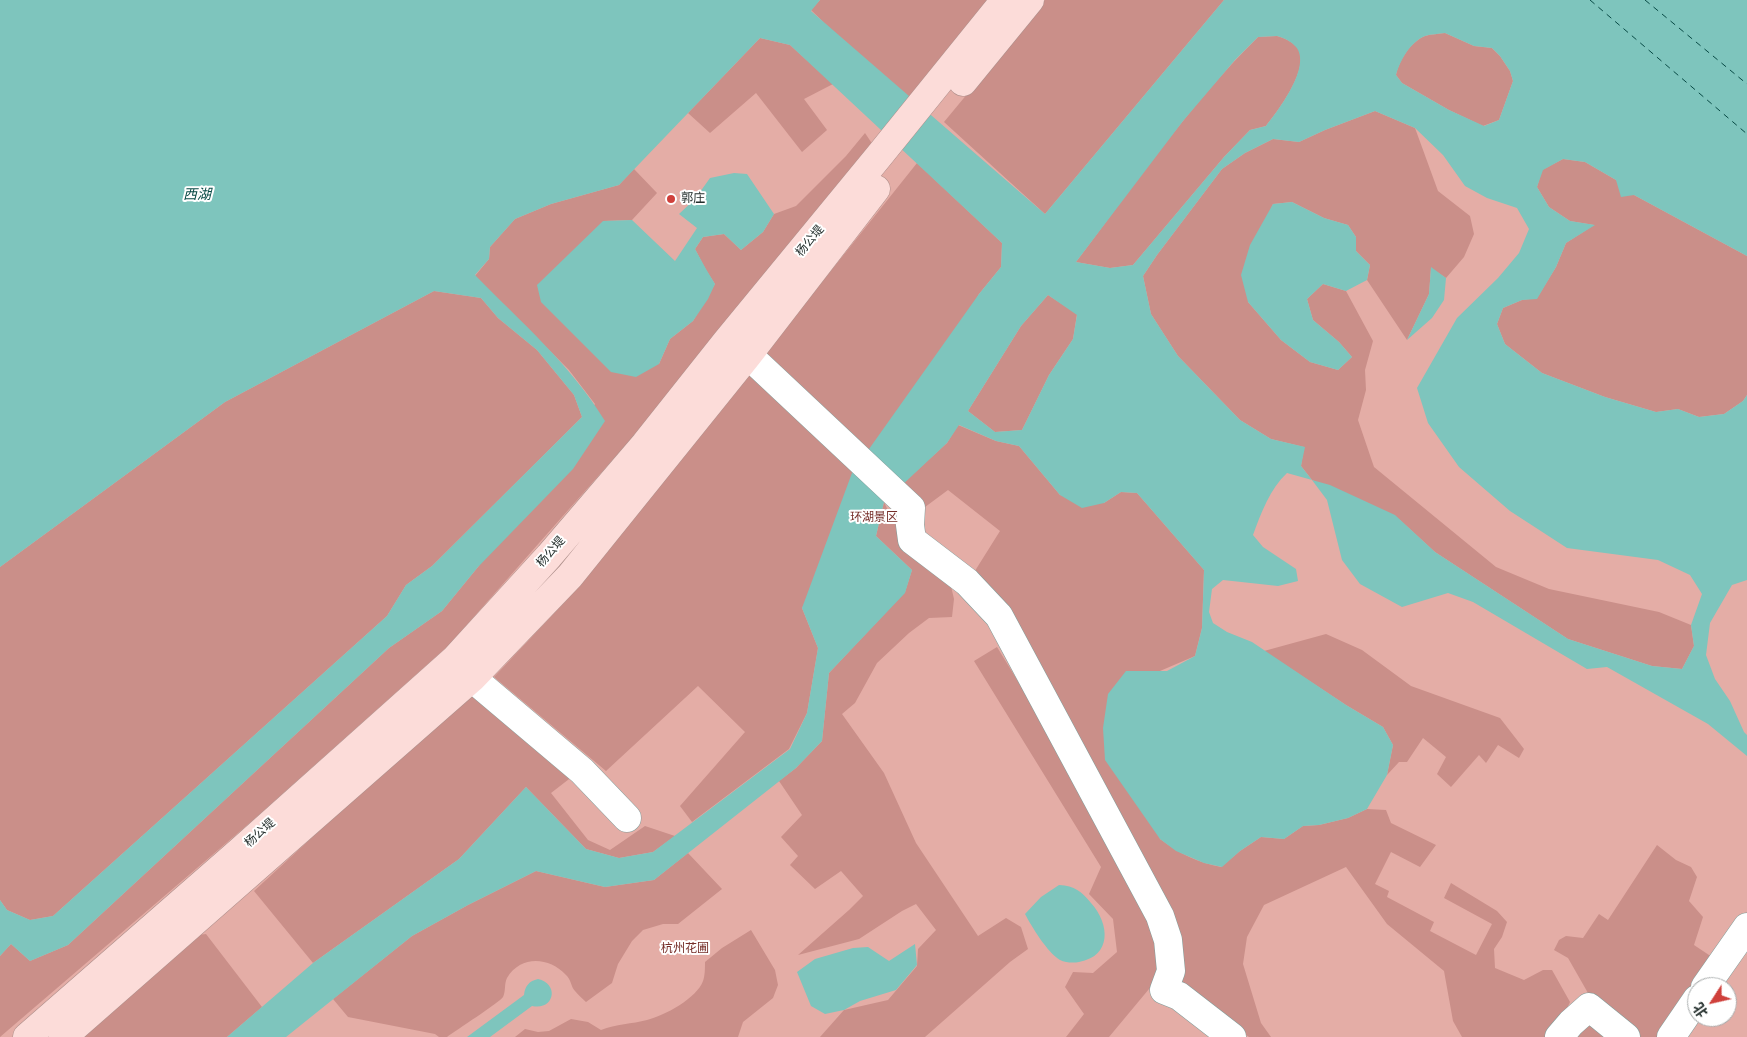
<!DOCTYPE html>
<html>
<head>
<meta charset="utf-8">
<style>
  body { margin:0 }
  #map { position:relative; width:1747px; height:1037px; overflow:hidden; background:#c9e5e1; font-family:"PT Sans","Noto Sans SC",sans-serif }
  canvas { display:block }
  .north { position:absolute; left:1687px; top:977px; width:50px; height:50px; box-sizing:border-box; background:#fff; border:1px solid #a7abab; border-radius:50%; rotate:235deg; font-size:14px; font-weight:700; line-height:20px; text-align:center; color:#232e2c }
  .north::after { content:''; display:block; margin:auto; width:18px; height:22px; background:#cf403b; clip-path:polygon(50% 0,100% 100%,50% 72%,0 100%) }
</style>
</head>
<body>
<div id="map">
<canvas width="1747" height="1037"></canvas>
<div class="north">北</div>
</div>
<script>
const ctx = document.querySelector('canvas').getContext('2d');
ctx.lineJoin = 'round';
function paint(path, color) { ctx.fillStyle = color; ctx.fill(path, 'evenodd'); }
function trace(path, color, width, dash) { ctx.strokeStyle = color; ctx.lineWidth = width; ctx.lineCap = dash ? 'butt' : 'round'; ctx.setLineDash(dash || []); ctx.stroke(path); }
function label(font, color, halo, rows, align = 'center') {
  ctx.font = font + ' "PT Sans","Noto Sans SC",sans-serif'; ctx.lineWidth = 4; ctx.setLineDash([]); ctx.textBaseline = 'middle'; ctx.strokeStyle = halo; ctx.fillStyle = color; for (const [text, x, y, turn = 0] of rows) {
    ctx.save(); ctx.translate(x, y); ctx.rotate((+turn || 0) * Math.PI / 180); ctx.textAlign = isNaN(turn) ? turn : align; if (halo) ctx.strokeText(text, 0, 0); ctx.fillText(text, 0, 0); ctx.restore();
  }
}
const green = new Path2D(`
  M 0,0 L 1747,0 L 1747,1037 L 0,1037 ZM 1697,987 L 1727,987 L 1727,1017 L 1697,1017 Z`);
const forest = new Path2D(`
  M 820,0 L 1002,0 L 915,111 L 811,10 Z
  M 1045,0 L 1224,0 L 1045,214 L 944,122 Z
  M 1445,33 L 1474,46 L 1492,48 L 1500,56 L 1510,71 L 1513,81 L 1499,120 L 1483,126 L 1449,110 L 1402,83 L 1396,75 C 1399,61 1410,42 1425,36 C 1431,34 1439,34 1445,33 Z
  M 1277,36 C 1284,38 1291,41 1297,47 C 1312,66 1278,111 1266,126 L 1250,130 L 1224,157 L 1133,265 L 1110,268 L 1076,262 C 1134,186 1189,105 1258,37 Z
  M 760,38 L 790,45 L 833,84 L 804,99 L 827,130 L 802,152 L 756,93 L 710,133 L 688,113 Z
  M 1375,111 L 1415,128 L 1438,191 L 1470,216 L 1474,234 L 1464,257 L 1446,278 L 1431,268 L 1429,294 L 1407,340 L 1367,280 L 1370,265 L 1356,251 L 1356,237 L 1348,225 L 1324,218 L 1292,202 L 1273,204 L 1267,218 L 1248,302 L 1281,340 L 1310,362 L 1338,370 L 1352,357 L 1339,342 L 1313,320 L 1307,299 L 1323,284 L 1346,291 L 1373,341 L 1365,370 L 1366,390 L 1358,420 L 1374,467 L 1496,567 L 1549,589 L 1659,612 L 1691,625 L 1694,646 L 1682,669 L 1652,666 L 1568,639 L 1435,552 L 1400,520 L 1312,480 L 1301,466 L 1304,447 L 1271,439 L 1240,420 L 1178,356 L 1151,314 L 1143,276 L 1157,255 L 1222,169 L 1245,153 L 1273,139 L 1299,142 L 1325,130 Z
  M 865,133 L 873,145 L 668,397 L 449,645 L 253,820 L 0,1037 L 0,956 L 11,944 L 30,961 L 68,945 L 389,648 L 442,611 L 478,567 L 595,404 L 569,370 L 475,276 L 489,259 L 490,247 L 515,219 L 551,204 L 619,185 L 634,169 L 657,193 L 632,220 L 603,221 L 659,364 L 670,339 L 693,321 L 715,284 L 706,270 L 695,249 L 703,237 L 724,234 L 741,250 L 763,232 L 774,214 L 796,206 L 846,156 Z
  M 1563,159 L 1585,162 L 1616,180 L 1634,195 L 1747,256 L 1747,395 L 1743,401 L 1724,414 L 1699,417 L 1678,409 L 1656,412 L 1605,397 L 1542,373 L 1505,344 L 1497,324 L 1503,308 L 1522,300 L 1537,298 L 1556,267 L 1566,243 L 1594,225 L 1570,221 L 1549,207 L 1537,187 L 1542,170 Z
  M 917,163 L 1002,243 L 1001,267 L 979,294 L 802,608 L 818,648 L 807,713 L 789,749 L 692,822 L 680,806 L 745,732 L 698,686 L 606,771 L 494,677 L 577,589 Z
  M 434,291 L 481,298 L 498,318 L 537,350 L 574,395 L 582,417 L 432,566 L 406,585 L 387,616 L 53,916 L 30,920 L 7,910 L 0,900 L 0,567 L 225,402 Z
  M 1048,295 L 1077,314 L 1073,339 L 1049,375 L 1022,430 L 995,432 L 968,411 L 1021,326 Z
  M 958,425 L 996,441 L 1019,446 L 1060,495 L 1104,503 L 1121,492 L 1137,493 L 1204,570 L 1202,628 L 1195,656 L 1160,671 L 1126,671 L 1160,839 C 1180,854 1197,862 1221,867 L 1240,851 L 1261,837 L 1284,839 L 1303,826 L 1319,825 L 1348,818 L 1367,809 L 1386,810 L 1391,823 L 1436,845 L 1420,867 L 1391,852 L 1375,884 L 1389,891 L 1387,897 L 1434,922 L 1430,931 L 1476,955 L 1492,924 L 1444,898 L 1451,883 L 1497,911 L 1507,922 L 1502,937 L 1494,949 L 1495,968 L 1524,980 L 1543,970 L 1552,970 L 1570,1002 L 1565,1013 L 1548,1037 L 1462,1037 L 1453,1021 L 1444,971 L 1387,924 L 1346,867 L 1264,905 L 1247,937 L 1243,964 L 1261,1023 L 1271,1037 L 1249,1037 L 1209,1007 L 1181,984 L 973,574 L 1000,531 L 948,490 L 921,510 L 901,485 L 947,443 Z
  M 884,502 L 894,523 L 919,556 L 950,582 L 954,599 L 952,617 L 929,618 L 909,633 L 877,663 L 855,703 L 842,714 L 884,773 L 916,843 L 978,936 L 1006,918 L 1021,927 L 1028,949 L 1010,962 L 925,1037 L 820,1037 L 844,1010 L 888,1000 L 917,966 L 918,949 L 936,930 L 916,904 L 902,911 L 859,939 L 798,955 L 849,910 L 863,896 L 841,871 L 815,889 L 790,865 L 798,856 L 781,837 L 802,815 L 779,781 L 796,768 L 822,741 L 829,673 L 905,592 L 912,570 L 876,536 Z
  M 1326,634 L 1362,650 L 1411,686 L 1500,718 L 1524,749 L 1519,758 L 1498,745 L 1486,763 L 1479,755 L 1451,787 L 1437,774 L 1446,757 L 1423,738 L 1407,762 L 1399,762 L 1387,775 L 1393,745 L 1383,727 L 1346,705 L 1264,651 Z
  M 997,647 L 1074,773 L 1154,921 L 1164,971 L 1109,1037 L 1066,1037 L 1084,1014 L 1065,987 L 1073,972 L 1093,973 L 1117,952 L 1113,919 L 1089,894 L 1101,867 L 974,661 Z
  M 470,692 L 573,776 L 551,793 L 588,840 L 610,850 L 645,826 L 675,836 L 653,852 L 619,858 L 586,849 L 526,787 L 459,859 L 313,963 L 254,891 Z
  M 1657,845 L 1676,860 L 1691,867 L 1697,877 L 1689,901 L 1703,917 L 1694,945 L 1715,959 L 1660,1037 L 1636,1037 L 1596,1007 L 1568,958 L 1554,950 L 1559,940 L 1566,936 L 1583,938 L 1599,914 L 1608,920 Z
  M 688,853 L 722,889 L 678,924 L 663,924 L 643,930 L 632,941 L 618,964 L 612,983 L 586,1002 C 582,998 578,995 575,991 C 571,987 571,979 566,975 C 549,957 521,955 507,978 C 504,984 506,991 503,997 C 500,1002 455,1031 447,1037 L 439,1037 L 435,1034 L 348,1017 L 333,999 L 412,936 L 468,905 L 536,871 L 605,887 L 654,880 Z
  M 751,930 L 775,970 L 778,985 L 773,998 L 743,1022 L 738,1037 L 515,1037 L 525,1029 L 538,1032 L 549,1031 L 571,1019 L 588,1022 L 601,1030 C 616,1024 632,1024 647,1020 C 664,1016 697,998 703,981 C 705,976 705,968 705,962 L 722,948 Z
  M 206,934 L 262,1007 L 227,1037 L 79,1037 L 198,935 Z
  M 1588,1025 L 1604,1030 L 1611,1037 L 1573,1037 Z`);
const water = new Path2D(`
  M 0,0 L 820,0 L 811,11 L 1045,214 L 1224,0 L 1747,0 L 1747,256 L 1634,195 L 1621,197 L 1616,180 L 1585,162 L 1563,159 L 1543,170 L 1537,187 L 1549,207 L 1570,221 L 1595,225 L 1566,243 L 1556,267 L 1537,299 L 1522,300 L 1503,308 L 1497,324 L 1505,344 L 1542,373 L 1605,397 L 1656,412 L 1678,409 L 1699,417 L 1724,414 L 1743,401 L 1747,395 L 1747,580 L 1732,585 L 1710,623 L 1706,655 L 1715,679 L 1730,701 L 1744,732 L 1747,735 L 1747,756 L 1708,724 L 1607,667 L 1587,669 L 1473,602 L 1448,593 L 1402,607 L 1360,584 L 1342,560 L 1327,500 L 1312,480 L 1287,473 C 1270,489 1261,513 1253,535 L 1263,547 L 1296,569 L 1298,581 L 1278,586 L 1223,580 L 1212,589 L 1209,612 L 1213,623 L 1227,632 L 1252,642 L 1346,705 L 1383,727 L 1393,745 L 1387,775 L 1367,809 L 1348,818 L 1319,825 L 1303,826 L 1284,839 L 1261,837 L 1240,851 L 1222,867 L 1204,863 L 1176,851 L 1160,839 L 1105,760 L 1103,728 L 1108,694 L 1126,671 L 1167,671 L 1195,656 L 1202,628 L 1204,570 L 1137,493 L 1121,492 L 1104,503 L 1082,508 L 1060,495 L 1019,446 L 996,441 L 959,425 L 947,443 L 884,502 L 876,536 L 912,570 L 905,593 L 829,673 L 822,741 L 796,768 L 654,880 L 605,887 L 536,871 L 468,905 L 412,936 L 286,1037 L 227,1037 L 313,963 L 459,859 L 526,787 L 586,849 L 619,858 L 653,852 L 790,749 L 807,713 L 818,648 L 802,608 L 852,473 L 979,294 L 1001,267 L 1002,243 L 790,45 L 760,38 L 619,185 L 551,204 L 515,219 L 490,247 L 489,259 L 475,275 C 521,322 571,365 605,421 L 573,469 L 478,567 L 442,611 L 389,648 L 68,945 L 30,961 L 11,944 L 0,956 L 0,900 L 7,910 L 30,920 L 53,916 L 387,616 L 406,585 L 432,566 L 582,417 L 574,395 L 537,350 L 498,318 L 481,298 L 434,291 L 225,402 L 0,567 ZM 1445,33 L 1474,46 L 1492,48 L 1500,56 L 1510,71 L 1513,81 L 1499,120 L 1484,126 L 1449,110 L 1402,83 L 1396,75 C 1400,61 1410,42 1425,36 C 1431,34 1439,34 1445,33 ZM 1277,36 C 1284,38 1291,41 1296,47 C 1312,66 1278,111 1266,126 L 1250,130 L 1224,157 L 1133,265 L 1110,268 L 1076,262 L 1183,121 L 1235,60 L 1258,37 ZM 1375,111 L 1415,128 L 1443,155 L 1465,186 L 1487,198 L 1517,208 L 1529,229 L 1519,253 L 1498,278 L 1457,318 L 1417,388 L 1428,423 L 1459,467 L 1510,511 L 1567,548 L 1658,560 L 1690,575 L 1702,594 L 1691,625 L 1694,646 L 1682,669 L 1652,666 L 1568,639 L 1435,552 L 1395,515 L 1330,485 L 1312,480 L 1301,466 L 1305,447 L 1271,439 L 1240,420 L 1178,356 L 1151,314 L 1143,276 L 1157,255 L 1222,169 L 1245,153 L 1273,139 L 1299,142 L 1325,130 ZM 1048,295 L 1077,315 L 1073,339 L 1049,375 L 1022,430 L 995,432 L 968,411 L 1021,326 Z
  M 734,173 L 747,174 L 774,214 L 763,232 L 741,250 L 724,234 L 703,237 L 695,249 L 706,269 L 715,284 L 708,299 L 693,321 L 670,339 L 659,364 L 636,377 L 611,372 L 541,302 L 537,285 L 603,221 L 632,220 L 675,261 L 697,228 L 679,214 L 695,199 L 710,178 Z
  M 1292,202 L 1324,218 L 1348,225 L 1356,237 L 1356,251 L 1370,265 L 1367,280 L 1346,291 L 1323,284 L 1307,299 L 1313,320 L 1339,342 L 1352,357 L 1338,370 L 1310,362 L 1281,340 L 1248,302 L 1241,275 L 1250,245 L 1273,204 Z
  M 1431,267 L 1446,278 L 1444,300 L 1432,318 L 1407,340 L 1429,294 Z
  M 1059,885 C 1075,886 1081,891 1091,903 C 1110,924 1112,956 1079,962 C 1074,963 1066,963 1060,960 C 1047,952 1032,927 1025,914 L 1041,897 Z
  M 915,944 L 917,965 L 896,990 L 860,1001 L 844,1010 L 825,1014 L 811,1006 L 797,972 L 815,959 L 853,948 L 868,947 L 889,961 Z
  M 538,979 C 560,984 554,1011 532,1006 L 490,1037 L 467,1037 L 524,995 C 525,986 529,981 538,979 Z`);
const ferry = new Path2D(`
  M 1590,0 L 1747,134
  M 1645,0 L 1747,84`);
const minor = new Path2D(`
  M 748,355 L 911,508 L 910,525 L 912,540 L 967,582 L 999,616 L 1160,916 L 1168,940 L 1171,971 L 1164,990 L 1179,996 L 1232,1037
  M 472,678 L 582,771 L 627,818
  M 1705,987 L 1747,927
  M 1559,1037 L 1571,1023 L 1589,1007 L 1626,1037
  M 1671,1037 L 1697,999`);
const major = new Path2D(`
  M 963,82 L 1030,0
  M 27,1037 L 240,851 L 455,659 L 549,556 L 645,444 L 726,342 L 879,156 L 1005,0
  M 63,1037 L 472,678 L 570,576 L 748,355 L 876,189`);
const markers = [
  [671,199,5,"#cf403b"]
];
const poiNames = [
  ["郭庄",681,199]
];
const streetNames = [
  ["杨公堤",810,241,-50],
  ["杨公堤",551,552,-49],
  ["杨公堤",260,833,-42]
];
const parkNames = [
  ["环湖景区",874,518],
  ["杭州花圃",685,949]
];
const waterNames = [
  ["西湖",197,195]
];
paint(green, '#e4ada6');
paint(forest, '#ca8f89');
paint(water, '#7ec5bd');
trace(ferry, '#084a45', 1, [6, 5]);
trace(minor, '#839d9a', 29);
trace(major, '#af908c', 29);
trace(minor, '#fff', 28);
trace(major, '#fcdcd9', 28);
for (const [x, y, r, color] of markers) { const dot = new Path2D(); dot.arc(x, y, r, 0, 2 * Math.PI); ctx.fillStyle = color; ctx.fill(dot); trace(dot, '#fff', 2); }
label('12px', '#232e2c', '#fff', poiNames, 'left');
label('12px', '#232e2c', '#fff', streetNames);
label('12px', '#762e29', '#fff', parkNames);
label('italic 14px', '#084a45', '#fff', waterNames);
</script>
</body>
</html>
